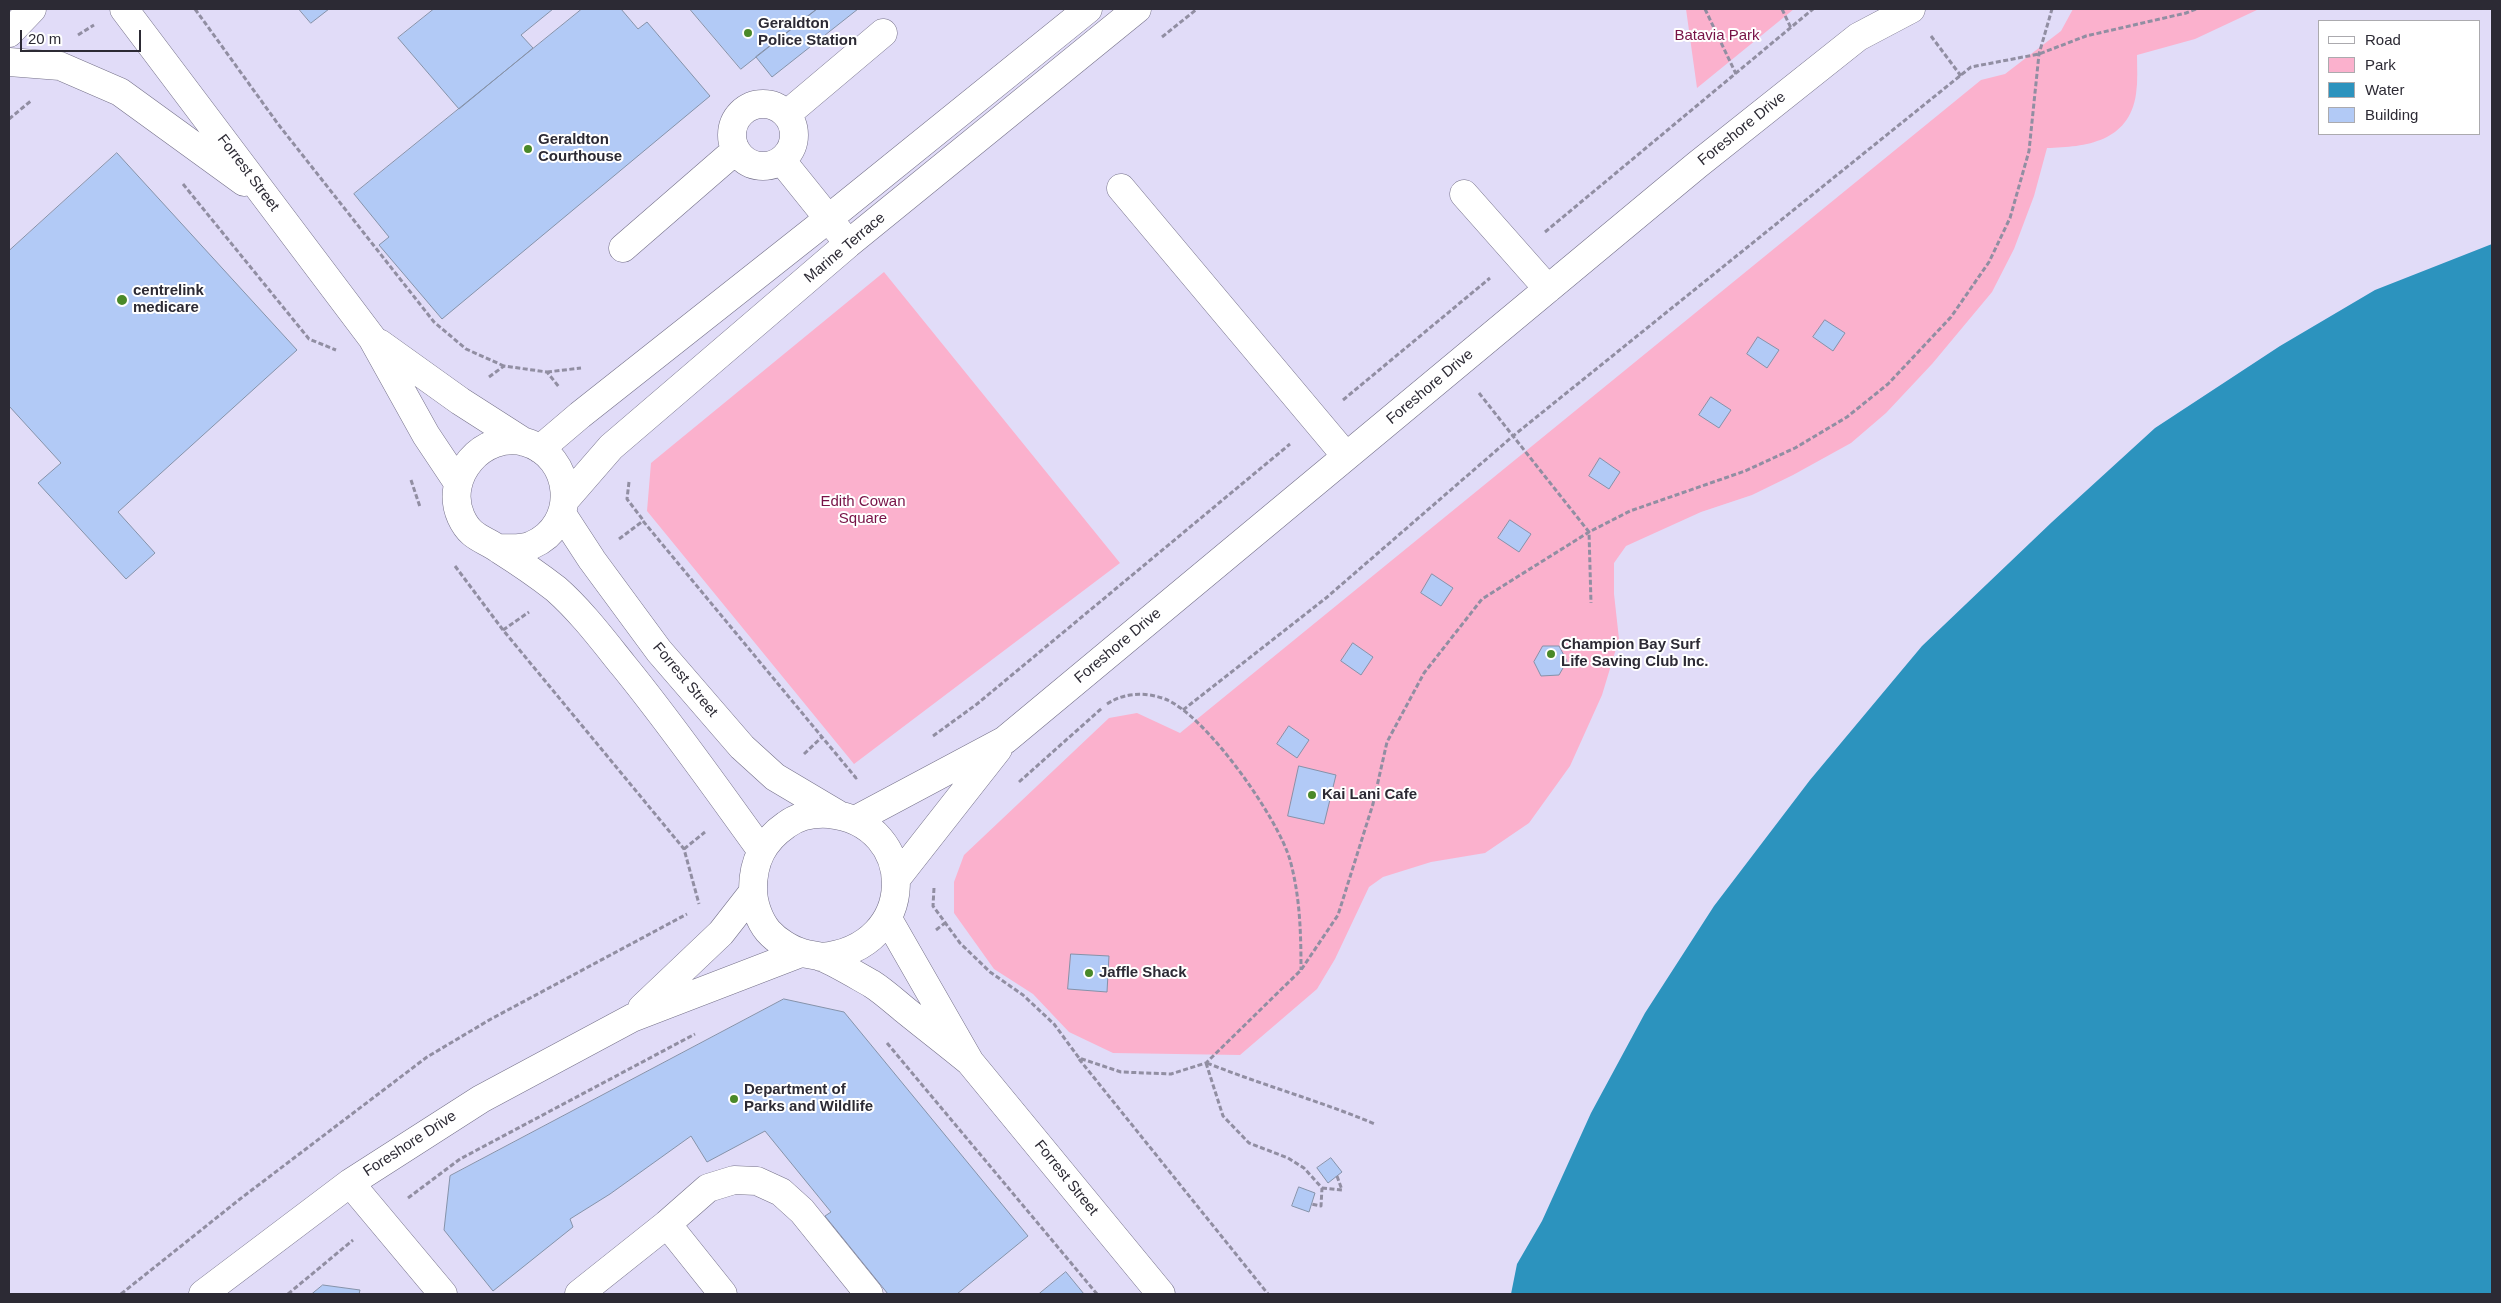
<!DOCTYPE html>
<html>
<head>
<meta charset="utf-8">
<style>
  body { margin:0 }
  #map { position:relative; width:2501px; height:1303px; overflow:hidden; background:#e1dcf8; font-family:Helvetica,sans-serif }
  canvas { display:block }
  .frame { position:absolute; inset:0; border:10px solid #2c2a34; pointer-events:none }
  .legend { position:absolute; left:2318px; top:20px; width:162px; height:115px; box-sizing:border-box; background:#fff; border:1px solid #abaaae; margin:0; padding:6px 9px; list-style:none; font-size:15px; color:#2c2a34 }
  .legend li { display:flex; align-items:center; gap:10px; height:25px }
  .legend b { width:25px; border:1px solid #abaaae }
  .scale { position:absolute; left:20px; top:30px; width:121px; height:22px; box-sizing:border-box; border:2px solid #2c2a34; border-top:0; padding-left:6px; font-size:15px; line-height:18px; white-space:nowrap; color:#2c2a34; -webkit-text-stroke:4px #fff; paint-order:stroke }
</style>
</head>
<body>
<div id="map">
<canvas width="2501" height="1303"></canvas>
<div class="frame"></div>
<ul class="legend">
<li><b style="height:6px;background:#fff"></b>Road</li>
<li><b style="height:14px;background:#fbb1cd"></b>Park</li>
<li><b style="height:14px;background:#2c93be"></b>Water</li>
<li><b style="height:14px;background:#b2caf6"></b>Building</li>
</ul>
<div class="scale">20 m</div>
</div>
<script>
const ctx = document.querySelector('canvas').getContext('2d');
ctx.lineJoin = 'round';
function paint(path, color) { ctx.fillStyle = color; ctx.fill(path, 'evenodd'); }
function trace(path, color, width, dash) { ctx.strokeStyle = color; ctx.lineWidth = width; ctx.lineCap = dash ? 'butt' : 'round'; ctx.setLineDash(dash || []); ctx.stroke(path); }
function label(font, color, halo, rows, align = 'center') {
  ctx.font = font + ' Helvetica,sans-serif'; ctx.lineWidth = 4; ctx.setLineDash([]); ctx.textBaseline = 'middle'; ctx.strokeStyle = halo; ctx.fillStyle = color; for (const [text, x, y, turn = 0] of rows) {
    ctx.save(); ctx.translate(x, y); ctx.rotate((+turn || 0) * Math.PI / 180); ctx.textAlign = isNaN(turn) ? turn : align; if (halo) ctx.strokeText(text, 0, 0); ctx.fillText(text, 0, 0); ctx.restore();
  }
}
const green = new Path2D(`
  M 1686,9 L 1794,9 L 1697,88 Z
  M 2073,9 L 2259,9 L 2195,39 L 2137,55 C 2137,68 2138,81 2136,94 C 2129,142 2086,147 2047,148 L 2034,196 L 2014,249 L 1992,292 L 1932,364 L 1886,413 L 1851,443 L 1793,475 L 1752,495 L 1701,512 L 1626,546 L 1614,563 L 1614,594 L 1619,639 L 1602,695 L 1570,766 L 1529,823 L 1485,853 L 1431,862 L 1383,877 L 1369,887 L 1335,959 L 1317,989 L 1240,1055 L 1113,1053 L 1069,1032 L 1033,994 L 994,969 L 954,913 L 954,882 L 964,855 L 1109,718 L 1137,713 L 1180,733 L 1981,80 L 2005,74 L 2061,31 Z
  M 884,272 L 1120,563 L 854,764 L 647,511 L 651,463 Z`);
const water = new Path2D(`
  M 2492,244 L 2492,1294 L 1511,1294 L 1517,1264 L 1542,1221 L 1591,1113 L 1645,1013 L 1714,906 L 1810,780 L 1922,646 L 2052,522 L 2155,428 L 2280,346 L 2375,290 Z`);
const building = new Path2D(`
  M 299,9 L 329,9 L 311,23 Z
  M 434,9 L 553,9 L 521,35 L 533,48 L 459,109 L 398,38 Z
  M 582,9 L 621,9 L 638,29 L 647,22 L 710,96 L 442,319 L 379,245 L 389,237 L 354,194 Z
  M 690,9 L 817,9 L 741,69 Z
  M 817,9 L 858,9 L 772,77 L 756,57 Z
  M 117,153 L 297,350 L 118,512 L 155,553 L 126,579 L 38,483 L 61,463 L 9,406 L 9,251 Z
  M 1825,320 L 1845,333 L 1833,351 L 1813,337 Z
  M 1758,337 L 1779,350 L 1767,368 L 1747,354 Z
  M 1711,397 L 1731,410 L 1719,428 L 1699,415 Z
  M 1600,458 L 1620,472 L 1609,489 L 1589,476 Z
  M 1510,520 L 1531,534 L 1519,552 L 1498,538 Z
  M 1432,574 L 1453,588 L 1441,606 L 1421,593 Z
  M 1353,643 L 1373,657 L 1361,675 L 1341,661 Z
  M 1543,646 L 1559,646 L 1567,661 L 1559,675 L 1541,676 L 1534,662 Z
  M 1289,726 L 1309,740 L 1297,758 L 1277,744 Z
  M 1299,766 L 1336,775 L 1324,824 L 1288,816 Z
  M 1071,954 L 1109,956 L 1107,992 L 1068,989 Z
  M 784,999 L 844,1012 L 1028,1236 L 957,1294 L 888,1294 L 825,1216 L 831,1212 L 765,1131 L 707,1162 L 691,1136 L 610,1194 L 570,1219 L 573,1227 L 493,1291 L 444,1230 L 450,1176 Z
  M 1331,1158 L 1342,1172 L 1328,1183 L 1317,1168 Z
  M 1299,1187 L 1315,1193 L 1309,1212 L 1292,1206 Z
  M 1066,1272 L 1084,1294 L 1039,1294 Z
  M 323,1285 L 360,1290 L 359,1294 L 312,1294 Z`);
const path = new Path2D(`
  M 195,9 L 278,124 L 434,322 L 466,349 L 504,366
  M 1705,9 L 1736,74
  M 1782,9 L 1791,28
  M 78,35 L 94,25
  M 1931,36 L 1961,76
  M 1162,37 L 1197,9
  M 9,119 L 32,100
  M 183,184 L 309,339 L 336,350
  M 1545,232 L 1813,9
  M 547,372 L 581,368
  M 489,377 L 504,366 L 547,372 L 559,387
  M 1479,393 L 1589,532 L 1591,603
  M 1343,400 L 1490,278
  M 411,480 L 420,507
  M 629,482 L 627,499 L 643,520
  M 619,539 L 643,521 L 856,778 L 858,777
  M 455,566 L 503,630 L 684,849 L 699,904
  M 503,630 L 529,612
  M 1107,704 C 1125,692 1146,692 1165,699 C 1206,715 1278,818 1290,860 C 1300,896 1301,933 1301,970
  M 1183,710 L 1326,598 L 1513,436 L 1971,67 L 2039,54 L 2086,36 L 2186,13 L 2196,9
  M 933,736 L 977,704 L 1290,444
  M 804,754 L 822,737
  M 1019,782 L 1102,708
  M 684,849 L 705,832
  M 934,888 L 933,906 L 960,943 L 990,972 L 1023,995 L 1054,1024 L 1079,1058 L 1121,1072 L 1171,1074 L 1206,1063 L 1301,970 L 1338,915 L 1373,804 L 1387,742 L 1424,673 L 1482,599 L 1589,532 L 1630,511 L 1745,471 L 1795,448 L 1847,417 L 1888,384 L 1951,317 L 1989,262 L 2010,218 L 2029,151 L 2039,54 L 2052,9
  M 936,930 L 945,923
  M 887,1043 L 1097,1294
  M 1079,1059 L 1268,1294
  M 1206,1063 L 1223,1116 L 1249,1143 L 1288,1158 L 1304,1168 L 1322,1188 L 1321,1206 L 1311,1204
  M 1207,1063 C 1262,1085 1320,1101 1375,1124
  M 1322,1188 L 1342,1190 L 1337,1176
  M 408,1198 L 460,1159 L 695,1034
  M 121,1294 L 240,1199 L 427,1057 L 491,1019 L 687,914
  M 288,1294 L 353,1240`);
const minor = new Path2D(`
  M 124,9 L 372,338 L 426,435 L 458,483
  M 9,62 L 60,66 L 120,92 L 244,182
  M732 135a31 31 0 1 1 62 0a31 31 0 1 1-62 0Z
  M 787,114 L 883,33
  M 782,161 L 840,233
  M 1121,188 L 1346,456
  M 1464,194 L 1548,289
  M 623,248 L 736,150
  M 379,343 L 460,401 L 524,442
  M 540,449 L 580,415 L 828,219 L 1088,9
  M 565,500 L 611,447 L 848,244 L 1137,9
  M 562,514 L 592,560 L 659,651 L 742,747 L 775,777 L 839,815
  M 498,548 C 509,548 521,550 532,545 C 579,525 574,456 525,442 C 483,431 443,477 461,517 C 471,539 484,538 500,550 C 519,562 538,575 556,589 C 581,611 602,639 623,665 C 672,725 716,788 761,850
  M 855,820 L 1005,740 L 1697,165 L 1858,37 L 1911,9
  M 896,879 L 998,749
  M 888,919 L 970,1062 L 1161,1294
  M 821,957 C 920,948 919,823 829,814 C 814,813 798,816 786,825 C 763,841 753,861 753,889 C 753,903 759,920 768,931 C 777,941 791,950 803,953 C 809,955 816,955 822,957 C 838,964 856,975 872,984 C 883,991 894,1001 905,1010 C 926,1027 948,1044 970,1062
  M 642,1008 L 721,933 L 753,892
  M 350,1183 L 443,1294
  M 667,1224 L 723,1294
  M 203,1294 L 350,1183 L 481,1099 L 632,1018 L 801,953
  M 579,1294 L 667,1224 L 708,1188 L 734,1180 L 757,1181 L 781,1192 L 802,1211 L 869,1294`);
const major = new Path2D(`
  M 9,33 L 32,9`);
const markers = [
  [748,33,5,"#4a8929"],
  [528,149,5,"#4a8929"],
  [122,300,6,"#4a8929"],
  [1551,654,5,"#4a8929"],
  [1312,795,5,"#4a8929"],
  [1089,973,5,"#4a8929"],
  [734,1099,5,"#4a8929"]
];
const poiNames = [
  ["Geraldton",758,24],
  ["Police Station",758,41],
  ["Geraldton",538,140],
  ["Courthouse",538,157],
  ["centrelink",133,291],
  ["medicare",133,308],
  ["Champion Bay Surf",1561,645],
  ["Life Saving Club Inc.",1561,662],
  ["Kai Lani Cafe",1322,795],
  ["Jaffle Shack",1099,973],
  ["Department of",744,1090],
  ["Parks and Wildlife",744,1107]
];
const parkNames = [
  ["Batavia Park",1717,36],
  ["Edith Cowan",863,502],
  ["Square",863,519]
];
const streetNames = [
  ["Foreshore Drive",1742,129,-39],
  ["Forrest Street",248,173,53],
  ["Marine Terrace",845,248,-40],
  ["Foreshore Drive",1430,387,-40],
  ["Foreshore Drive",1118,646,-40],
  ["Forrest Street",685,680,50],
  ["Foreshore Drive",410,1144,-33],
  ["Forrest Street",1066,1178,51]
];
paint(green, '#fbb1cd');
paint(water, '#2c93be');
paint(building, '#b2caf6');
trace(building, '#8592a9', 1);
trace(minor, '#747088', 29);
trace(major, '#747088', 29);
trace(path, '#918ea2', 3, [5, 2.5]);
trace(minor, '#fff', 28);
trace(major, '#fff', 28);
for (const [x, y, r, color] of markers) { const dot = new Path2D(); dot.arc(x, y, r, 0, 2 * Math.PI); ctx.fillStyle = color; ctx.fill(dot); trace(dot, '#fff', 2); }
label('bold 15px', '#2c2a34', '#fff', poiNames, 'left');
label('15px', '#771246', '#fff', parkNames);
label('15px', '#2c2a34', '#fff', streetNames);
</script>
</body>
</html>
